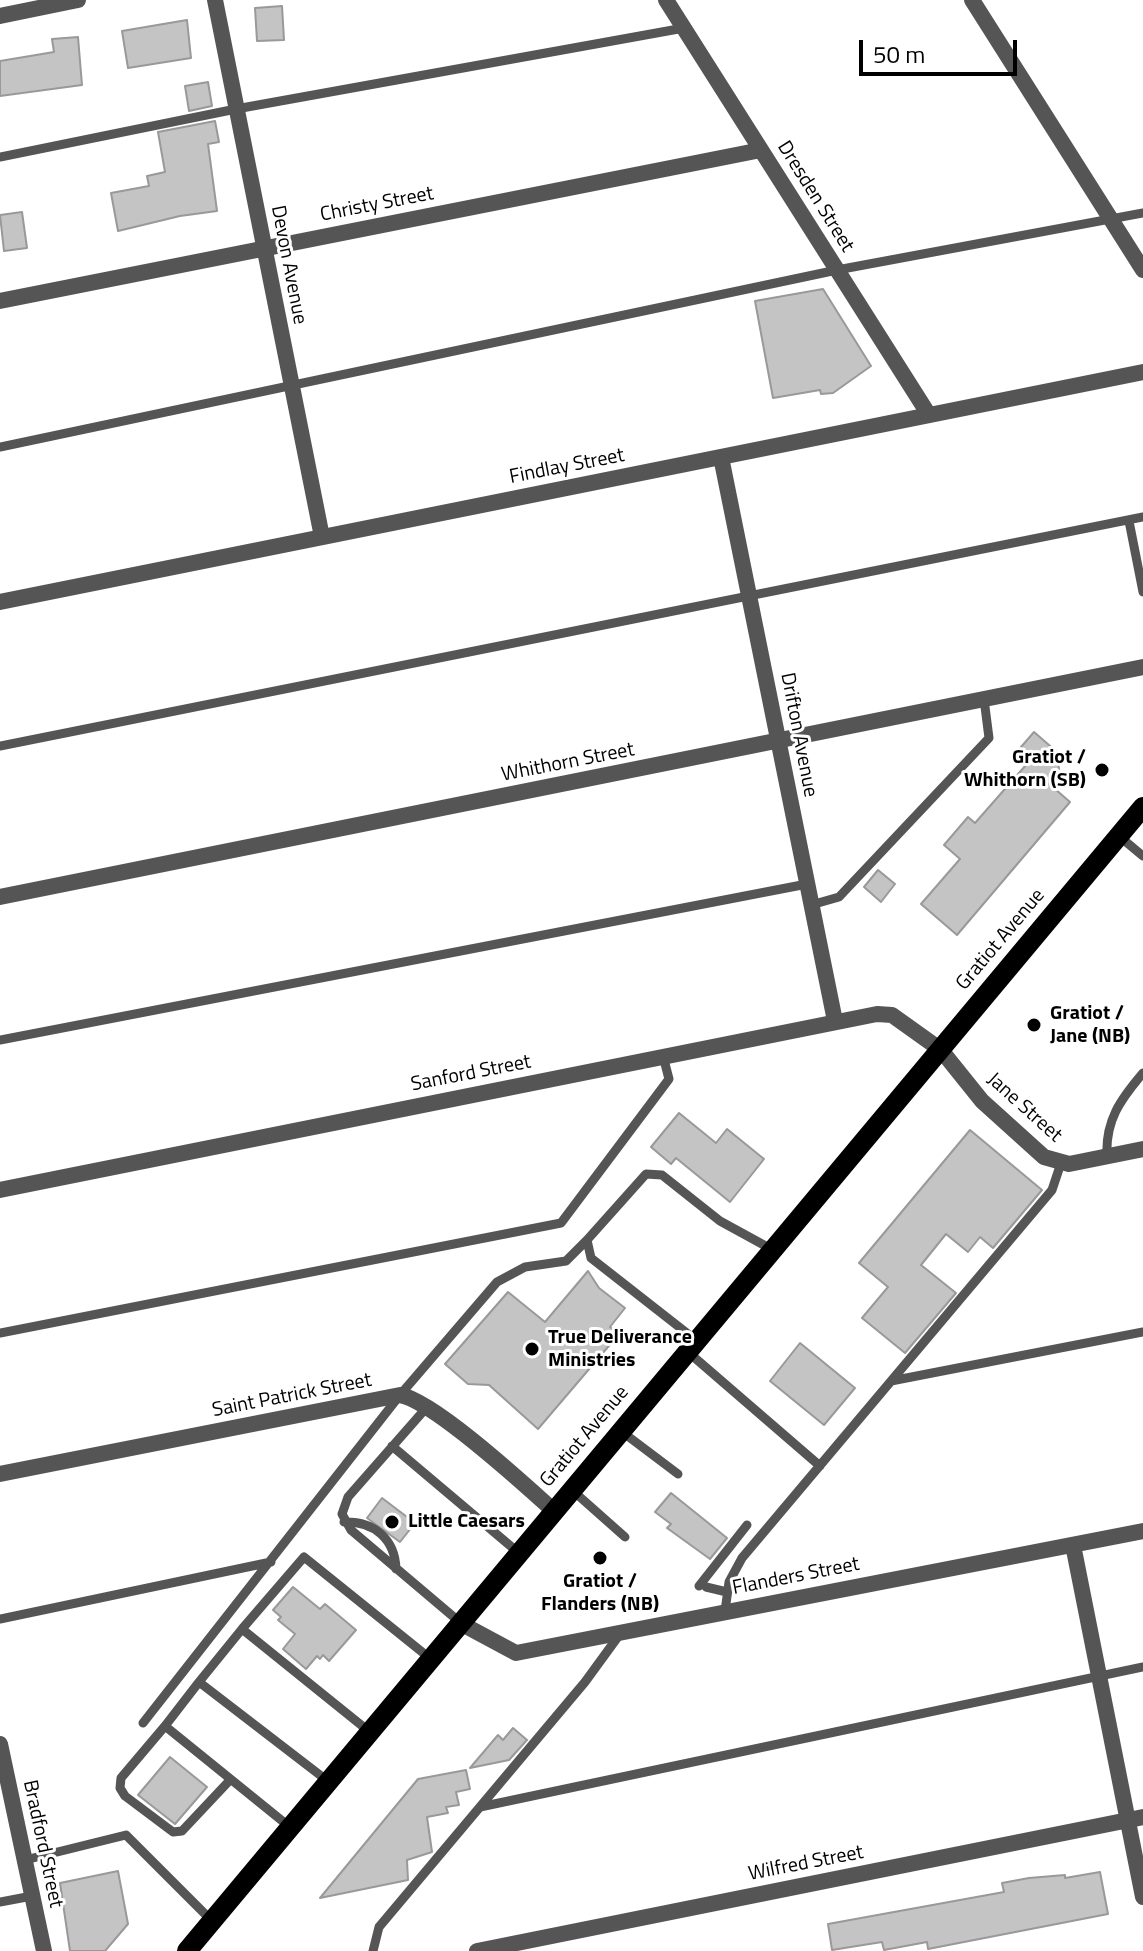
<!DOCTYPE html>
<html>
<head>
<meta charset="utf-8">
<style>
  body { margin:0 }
  #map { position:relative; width:1143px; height:1951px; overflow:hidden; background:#fff; font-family:"Titillium Web",sans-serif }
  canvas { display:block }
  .scale { position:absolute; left:859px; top:40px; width:158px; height:36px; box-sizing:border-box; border:4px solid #000; border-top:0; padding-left:10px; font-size:24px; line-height:28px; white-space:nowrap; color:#000; -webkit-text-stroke:6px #fff; paint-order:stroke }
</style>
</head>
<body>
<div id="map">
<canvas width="1143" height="1951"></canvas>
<div class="scale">50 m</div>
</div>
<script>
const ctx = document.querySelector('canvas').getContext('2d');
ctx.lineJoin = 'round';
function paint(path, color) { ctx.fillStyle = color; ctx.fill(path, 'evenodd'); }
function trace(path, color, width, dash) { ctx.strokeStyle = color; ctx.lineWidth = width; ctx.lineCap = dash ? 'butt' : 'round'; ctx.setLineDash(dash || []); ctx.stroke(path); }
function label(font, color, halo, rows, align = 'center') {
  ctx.font = font + ' "Titillium Web",sans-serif'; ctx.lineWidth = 6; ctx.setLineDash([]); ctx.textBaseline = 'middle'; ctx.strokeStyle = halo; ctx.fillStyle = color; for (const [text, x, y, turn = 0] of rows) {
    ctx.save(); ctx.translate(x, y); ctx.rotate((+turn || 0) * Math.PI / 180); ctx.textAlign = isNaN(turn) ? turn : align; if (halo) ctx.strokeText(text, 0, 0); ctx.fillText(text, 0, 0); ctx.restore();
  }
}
const building = new Path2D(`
  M 282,6 L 284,40 L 257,41 L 255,8 Z
  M 187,20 L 191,58 L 128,68 L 122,31 Z
  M 78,37 L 82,85 L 0,96 L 0,61 L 54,52 L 52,39 Z
  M 208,82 L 212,106 L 189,111 L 185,86 Z
  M 215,121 L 219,142 L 208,144 L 217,211 L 180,216 L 118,231 L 111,193 L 149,186 L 147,176 L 165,172 L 158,132 Z
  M 22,212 L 27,248 L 4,251 L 0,215 Z
  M 823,289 L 871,366 L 833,393 L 821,394 L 820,390 L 773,398 L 755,301 Z
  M 1034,732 L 1057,752 L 1059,769 L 1047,782 L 1070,802 L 957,935 L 921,904 L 960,859 L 944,845 L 968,817 L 975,823 L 1026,765 L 1015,754 Z
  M 878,870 L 895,884 L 881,902 L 864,887 Z
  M 679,1113 L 716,1143 L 727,1129 L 764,1159 L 730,1202 L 676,1158 L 671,1164 L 651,1147 Z
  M 970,1130 L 1042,1190 L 993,1248 L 980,1237 L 968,1252 L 946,1234 L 921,1265 L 956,1293 L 905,1353 L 862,1318 L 888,1287 L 859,1263 Z
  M 588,1271 L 599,1288 L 625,1308 L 610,1327 L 619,1334 L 538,1429 L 489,1385 L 468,1384 L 445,1364 L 508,1292 L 545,1322 Z
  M 800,1343 L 855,1388 L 824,1425 L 770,1381 Z
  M 671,1493 L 727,1538 L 710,1559 L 667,1528 L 671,1524 L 655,1512 Z
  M 382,1498 L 415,1523 L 400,1542 L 367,1518 Z
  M 293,1587 L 320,1609 L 325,1604 L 356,1630 L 329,1661 L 323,1655 L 320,1659 L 317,1656 L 306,1669 L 283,1649 L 295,1634 L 278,1620 L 281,1617 L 273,1610 Z
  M 513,1728 L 527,1740 L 509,1760 L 470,1768 L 498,1735 L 503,1740 Z
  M 170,1757 L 207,1787 L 175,1824 L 138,1795 Z
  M 466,1770 L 470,1789 L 456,1792 L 459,1805 L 446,1807 L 448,1813 L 427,1817 L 432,1852 L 407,1860 L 408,1880 L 320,1898 L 418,1779 Z
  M 118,1871 L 128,1924 L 105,1951 L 70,1951 L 60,1883 Z
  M 1100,1872 L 1108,1914 L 928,1949 L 927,1942 L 884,1950 L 882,1942 L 832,1950 L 828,1924 L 1004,1892 L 1002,1883 L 1029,1878 L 1065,1875 L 1065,1878 Z`);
const service = new Path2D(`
  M 0,157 L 236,109 L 684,28
  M 0,447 L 837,270 L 1143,213
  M 1129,521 L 1143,592
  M 0,746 L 1143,517
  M 1119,836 L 1143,856
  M 811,905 L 839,897 L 989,738 L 984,699
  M 0,1040 L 807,884
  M 1107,1157 C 1105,1121 1120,1100 1143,1073
  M 0,1333 L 561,1223 L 669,1079 L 663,1056
  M 697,1341 L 591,1258 L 587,1240 L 646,1174 L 662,1175 L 720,1221 L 773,1250
  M 688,1352 L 820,1466
  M 891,1381 L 1143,1332
  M 427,1407 L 348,1497 L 342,1514 L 351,1530 L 462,1624
  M 621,1431 L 678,1474
  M 392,1446 L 520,1554
  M 572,1490 L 625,1537
  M 344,1522 C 374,1521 395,1539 396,1569
  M 699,1586 L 747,1525
  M 706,1587 L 727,1592
  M 725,1611 L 729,1582 L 742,1558 L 1052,1190 L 1061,1163
  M 0,1619 L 271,1562
  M 199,1682 L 242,1629
  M 143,1723 L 400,1395 L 497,1282 L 525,1267 L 566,1261 L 587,1240
  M 165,1726 L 121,1778 L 120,1788 L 125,1796 L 173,1832 L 182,1831 L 230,1780
  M 371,1733 L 242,1629 L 304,1557 L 432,1660
  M 480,1807 L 1143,1667
  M 291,1828 L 165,1726 L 199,1682 L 329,1782
  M 25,1860 L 126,1835 L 212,1921
  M 0,1902 L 32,1896
  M 373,1951 L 379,1927 L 585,1682 L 620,1634`);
const minor = new Path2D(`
  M 215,0 L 322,537
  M 666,0 L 929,415
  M 972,0 L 1143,270
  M 0,16 L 78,0
  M 0,301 L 761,150
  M 721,457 L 835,1021
  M 0,602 L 1143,372
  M 0,897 L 1143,667
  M 0,1190 L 877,1014 L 892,1015 L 941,1050 L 982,1101 L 1044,1157 L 1069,1164 L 1143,1149
  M 0,1474 L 400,1395 C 434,1401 525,1485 554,1511
  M 1073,1545 L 1143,1897
  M 462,1624 L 516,1653 L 1143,1531
  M 0,1744 L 44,1951
  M 477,1951 L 1143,1817`);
const primary = new Path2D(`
  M 187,1951 L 1143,807`);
const markers = [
  [1102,770,8,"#000"],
  [1034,1025,8,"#000"],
  [532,1349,8,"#000"],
  [392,1522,8,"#000"],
  [600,1558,8,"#000"]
];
const streetNames = [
  ["Dresden Street",815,197,58],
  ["Christy Street",377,205,-11],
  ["Devon Avenue",288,265,79],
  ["Findlay Street",567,467,-11],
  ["Drifton Avenue",798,735,79],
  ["Whithorn Street",568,763,-11],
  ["Gratiot Avenue",1001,940,-50],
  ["Sanford Street",471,1074,-11],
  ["Jane Street",1024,1108,42],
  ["Saint Patrick Street",292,1396,-11],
  ["Gratiot Avenue",585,1437,-50],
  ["Flanders Street",796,1577,-11],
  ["Bradford Street",42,1844,78],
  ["Wilfred Street",806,1864,-11]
];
const poiNames = [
  ["Gratiot /",1086,758,"right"],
  ["Whithorn (SB)",1086,781,"right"],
  ["Gratiot /",1050,1014],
  ["Jane (NB)",1050,1037],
  ["True Deliverance",548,1338],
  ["Ministries",548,1361],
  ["Little Caesars",408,1522],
  ["Gratiot /",600,1582,"center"],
  ["Flanders (NB)",600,1605,"center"]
];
paint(building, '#c4c4c4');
trace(building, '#999', 2);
trace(service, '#555', 9);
trace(minor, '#555', 16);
trace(primary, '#000', 20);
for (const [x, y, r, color] of markers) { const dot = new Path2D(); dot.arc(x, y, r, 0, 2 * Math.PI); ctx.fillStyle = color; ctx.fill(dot); trace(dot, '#fff', 3); }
label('20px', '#000', '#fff', streetNames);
label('bold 20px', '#000', '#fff', poiNames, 'left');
</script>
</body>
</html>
